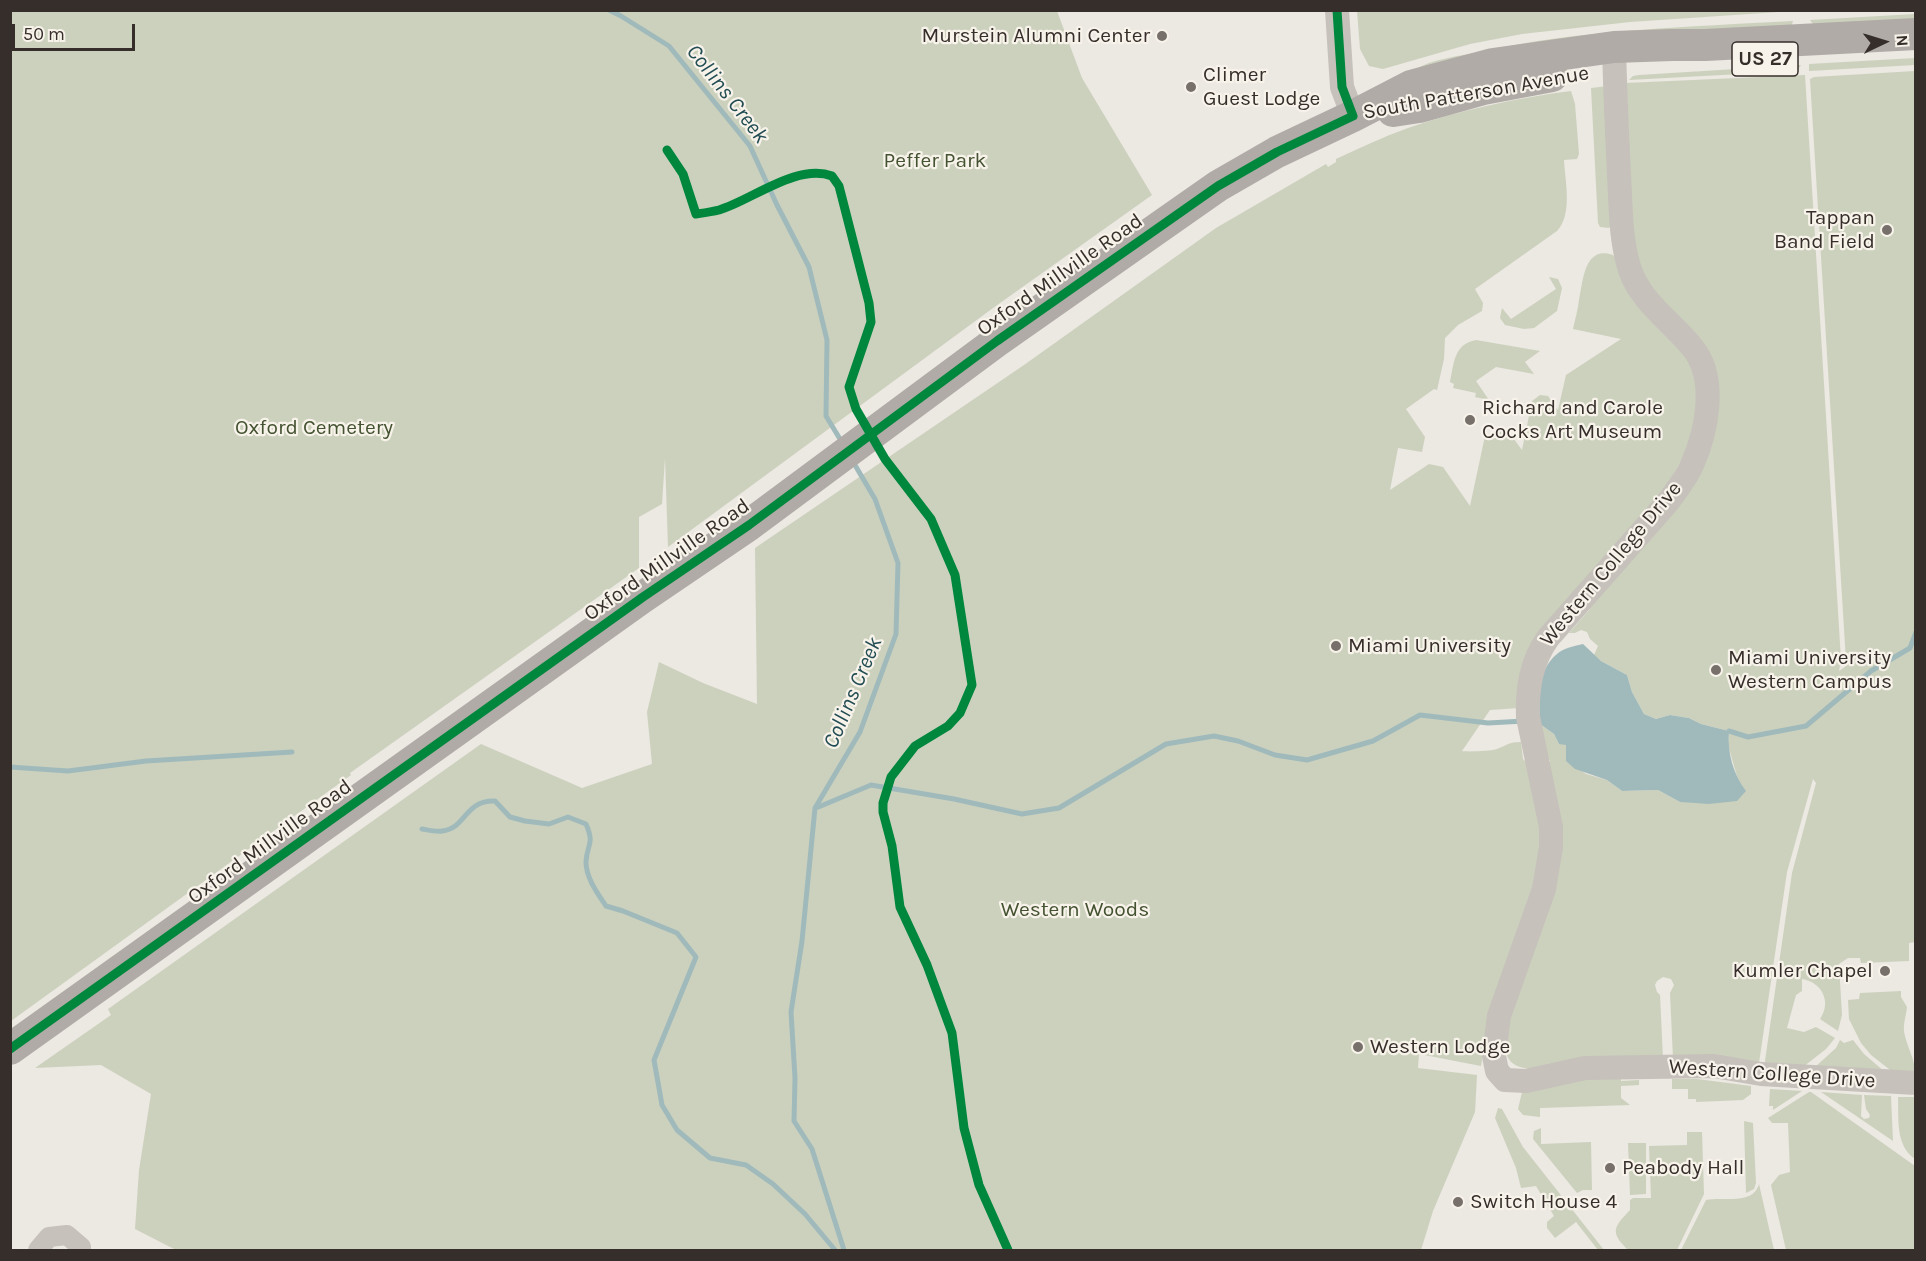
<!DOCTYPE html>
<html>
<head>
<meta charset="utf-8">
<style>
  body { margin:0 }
  #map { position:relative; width:1926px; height:1261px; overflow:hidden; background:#ece8e2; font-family:Karla,sans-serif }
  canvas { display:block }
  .frame { position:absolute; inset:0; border:12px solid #362e2a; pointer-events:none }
  .north { position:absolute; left:1854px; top:12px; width:60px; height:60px; -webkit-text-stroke:4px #f8f3ea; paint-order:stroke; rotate:86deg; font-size:16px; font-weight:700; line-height:24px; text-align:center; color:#362e2a }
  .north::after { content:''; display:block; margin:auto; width:21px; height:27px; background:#362e2a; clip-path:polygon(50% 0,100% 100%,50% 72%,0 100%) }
  .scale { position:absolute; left:12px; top:24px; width:123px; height:27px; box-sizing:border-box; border:3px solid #362e2a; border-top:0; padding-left:8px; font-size:18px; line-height:21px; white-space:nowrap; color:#362e2a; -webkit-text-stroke:4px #f8f3ea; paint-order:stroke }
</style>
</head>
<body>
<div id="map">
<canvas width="1926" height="1261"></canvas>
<div class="frame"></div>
<div class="north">N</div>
<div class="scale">50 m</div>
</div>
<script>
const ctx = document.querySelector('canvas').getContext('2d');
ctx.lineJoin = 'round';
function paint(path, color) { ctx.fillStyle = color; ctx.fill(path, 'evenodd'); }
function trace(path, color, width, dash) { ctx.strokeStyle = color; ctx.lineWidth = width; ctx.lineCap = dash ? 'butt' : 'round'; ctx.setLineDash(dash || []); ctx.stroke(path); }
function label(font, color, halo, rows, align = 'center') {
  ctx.font = font + ' Karla,sans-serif'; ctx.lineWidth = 4.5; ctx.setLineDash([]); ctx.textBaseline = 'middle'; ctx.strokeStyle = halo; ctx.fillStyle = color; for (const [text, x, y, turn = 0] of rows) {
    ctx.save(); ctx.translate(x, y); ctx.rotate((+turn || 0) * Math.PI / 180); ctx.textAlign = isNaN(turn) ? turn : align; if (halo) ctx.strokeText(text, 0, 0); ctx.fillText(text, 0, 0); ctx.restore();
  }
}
const green = new Path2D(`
  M 11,10 L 1057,11 L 1082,78 L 1152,195 L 993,308 L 668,547 L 665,458 L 662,504 L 639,517 L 639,568 L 350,773 L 351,775 L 11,1021 Z
  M 1794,11 L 1630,22 L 1522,34 L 1470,44 L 1383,69 L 1369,66 L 1360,49 L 1357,11 Z
  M 1915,14 L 1915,28 L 1816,28 L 1810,20 Z
  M 1793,21 L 1791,28 L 1414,70 C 1432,59 1459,56 1480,52 C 1582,29 1689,27 1793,21 Z
  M 1915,58 L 1915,65 L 1809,71 L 1809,64 Z
  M 1801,65 L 1797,71 L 1629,80 L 1633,76 L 1639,75 Z
  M 1915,71 L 1916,942 L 1909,943 L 1909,961 L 1861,963 L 1860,958 L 1848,958 L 1839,964 L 1842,1015 L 1838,1031 L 1820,1019 C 1832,1002 1822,982 1802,979 L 1802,991 L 1796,995 L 1787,1028 L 1804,1032 L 1816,1027 L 1835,1038 L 1826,1049 L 1803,1067 L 1766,1066 L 1765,1061 L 1792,873 L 1816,783 L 1813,779 L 1787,872 L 1759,1063 C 1733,1054 1701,1058 1673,1059 L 1670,993 L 1674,985 L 1671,979 L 1663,977 L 1657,981 L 1655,985 L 1657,992 L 1660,995 L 1663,1059 L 1530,1069 C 1506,1066 1505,1055 1504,1034 L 1551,896 L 1548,765 L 1550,761 L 1544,750 L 1540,724 L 1554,734 L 1559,744 L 1566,744 L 1566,760 L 1586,774 L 1607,780 L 1622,791 L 1658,790 L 1680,802 L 1738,780 L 1728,745 L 1729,731 L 1701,724 L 1689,718 L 1670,715 L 1656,719 L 1644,714 L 1632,692 L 1627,675 L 1601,661 L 1594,655 L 1598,646 L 1590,639 L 1587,632 L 1581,630 L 1575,633 L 1569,633 L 1590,609 L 1589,602 L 1619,570 L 1715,401 L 1633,257 L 1625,83 L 1805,75 L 1841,660 L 1839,671 L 1845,667 L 1846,661 L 1810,79 L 1814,77 Z
  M 1608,86 L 1613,222 L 1609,228 L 1600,227 L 1598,223 L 1591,88 Z
  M 1571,91 L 1575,104 L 1579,154 L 1577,159 L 1564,160 C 1565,181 1573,214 1557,231 L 1475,289 L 1483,303 L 1482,311 L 1458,325 L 1445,338 L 1444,359 L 1437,390 L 1434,389 L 1406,409 L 1425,437 L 1422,452 L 1398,448 L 1390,490 L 1429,464 L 1443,467 L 1470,506 L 1485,436 L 1495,438 L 1497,429 L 1508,431 L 1522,450 L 1532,401 L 1540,395 L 1548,396 L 1558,410 L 1566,375 L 1621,339 L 1573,329 C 1575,319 1578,310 1579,300 C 1583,282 1584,245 1613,255 L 1694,367 L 1699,403 L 1682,468 L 1533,641 L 1519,708 L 1490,710 L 1462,751 C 1468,752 1492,751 1497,749 C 1508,745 1508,742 1521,742 L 1523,759 L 1530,766 L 1542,826 L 1537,886 L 1488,1022 L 1481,1066 L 1419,1054 L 1418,1068 L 1477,1075 L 1475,1112 L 1433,1211 L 1421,1250 L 176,1250 L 135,1229 L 139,1170 L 151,1094 L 101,1065 L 35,1068 L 111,1015 L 108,1009 L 481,744 L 582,788 L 652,764 L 647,712 L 659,662 L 703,683 L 757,704 L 755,548 L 1024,365 L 1216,228 L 1326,164 L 1328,167 L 1336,162 L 1336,159 C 1360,148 1383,137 1408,128 C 1461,110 1516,98 1571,91 Z
  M 1549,277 L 1558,279 L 1562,288 L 1557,311 L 1534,328 L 1524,329 L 1505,325 L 1500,318 L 1502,308 L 1511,319 L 1556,289 Z
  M 1476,340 L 1540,351 L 1525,362 L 1534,374 L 1496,367 L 1476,381 L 1489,400 L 1475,397 L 1476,393 L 1453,388 L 1454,384 L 1450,382 C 1454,363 1454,344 1476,340 Z
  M 1901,991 L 1901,997 L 1907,1007 C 1906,1017 1902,1026 1905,1036 C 1908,1049 1915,1059 1915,1073 L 1894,1073 L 1871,1055 L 1861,1043 L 1849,1019 L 1848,1000 L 1859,999 L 1860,993 Z
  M 1840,1040 L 1844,1043 L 1853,1040 L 1864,1054 L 1885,1072 L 1814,1068 L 1836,1048 Z
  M 1621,1074 L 1621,1081 L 1639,1080 L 1639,1085 L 1621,1086 L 1621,1098 L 1630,1105 L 1540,1108 L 1540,1117 L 1523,1115 L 1518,1109 L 1522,1092 L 1551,1083 Z
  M 1672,1079 L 1697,1079 L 1751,1086 L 1751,1094 L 1743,1100 L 1696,1102 L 1696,1099 L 1688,1099 L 1688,1089 L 1672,1089 Z
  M 1770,1089 L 1802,1091 L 1773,1110 L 1773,1106 L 1769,1106 Z
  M 1809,1092 L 1811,1092 L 1915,1166 L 1915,1250 L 1786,1250 L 1771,1185 L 1779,1175 L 1790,1172 L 1788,1123 L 1772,1123 L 1768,1118 Z
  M 1821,1092 L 1862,1095 L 1861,1116 L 1864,1119 L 1869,1118 L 1870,1115 L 1866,1109 L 1864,1095 L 1891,1096 L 1893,1141 Z
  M 1898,1097 L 1915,1097 L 1915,1159 C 1895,1145 1899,1119 1898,1097 Z
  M 1498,1108 L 1502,1109 L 1523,1147 L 1604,1250 L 1598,1250 L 1576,1222 L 1555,1238 L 1547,1228 L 1547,1222 L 1554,1216 L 1536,1186 L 1521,1188 L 1516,1168 L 1495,1118 Z
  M 1744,1121 L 1753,1123 L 1756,1183 L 1754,1189 L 1746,1193 Z
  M 1541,1128 L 1541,1144 L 1591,1142 L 1592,1190 L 1583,1190 L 1577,1193 L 1533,1139 L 1534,1131 Z
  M 1687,1132 L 1702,1132 L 1704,1194 L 1677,1250 L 1628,1250 C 1610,1232 1613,1228 1630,1210 L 1630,1200 L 1633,1198 L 1651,1198 L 1649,1146 L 1687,1145 Z
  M 1628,1143 L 1646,1143 L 1646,1194 L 1630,1195 Z
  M 1759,1184 L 1774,1250 L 1681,1250 L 1706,1200 C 1723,1196 1753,1206 1759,1184 Z`);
const water = new Path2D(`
  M 1583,644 L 1601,661 L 1627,675 L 1632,692 L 1644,714 L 1656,719 L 1670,715 L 1689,718 L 1701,724 L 1729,731 C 1727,752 1733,774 1746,791 L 1737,801 L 1709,804 L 1680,802 L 1658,790 L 1622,791 L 1607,780 L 1575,769 L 1566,761 L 1566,745 L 1559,744 L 1554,734 L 1540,724 C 1539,700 1536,671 1557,654 C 1563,648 1575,646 1583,644 Z`);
const stream = new Path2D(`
  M 609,10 L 621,16 L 669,46 L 750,146 L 777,205 L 809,267 L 827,340 L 826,416 L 843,444
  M 1729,731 L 1748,737 L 1806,726 L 1871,671 L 1910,648 L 1916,632
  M 10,767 L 68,771 L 146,761 L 292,752
  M 816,808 L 871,785 L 954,799 L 1022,814 L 1059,808 L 1166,744 L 1214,736 L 1238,741 L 1275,755 L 1307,760 L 1373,741 L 1420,715 L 1488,723 L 1524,721
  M 422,829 C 428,830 436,832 442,831 C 467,828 464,800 495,801 L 510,817 L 525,821 L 549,824 L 568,817 L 586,824 C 595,845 587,843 586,862 C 586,878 598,894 606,906 L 623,911 L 677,933 L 696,957 L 654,1060 L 662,1105 L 677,1130 L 710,1158 L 746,1165 L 773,1184 L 805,1214 L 835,1250
  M 844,1250 L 812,1149 L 794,1121 L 795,1078 L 791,1012 L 802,941 L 815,808 L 860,732 L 896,634 L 898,563 L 875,499 L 852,460`);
const minor = new Path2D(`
  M 38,1250 L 49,1237 L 67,1235 L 81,1247 L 81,1250`);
const tertiary = new Path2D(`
  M 1337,10 L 1342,87 L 1353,116
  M 1614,47 C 1615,90 1617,132 1619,175 C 1621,207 1620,239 1630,270 C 1641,302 1671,321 1692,347 C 1718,378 1707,431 1692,465 C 1686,479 1676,491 1667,503 L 1548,638 C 1531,662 1527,688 1528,717 L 1551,827 L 1551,847 L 1544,889 L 1499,1016 L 1494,1056 L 1497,1071 L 1505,1080 L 1526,1081 L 1585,1068 L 1714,1066 L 1761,1074 L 1916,1083`);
const trunk = new Path2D(`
  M 1393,111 L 1419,107 L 1483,89 L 1552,76
  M 10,1049 L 643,597 L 749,525 L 997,341 L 1168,221 L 1218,186 L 1277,152 L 1353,116 L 1411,86 L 1493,64 L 1614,47 L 1672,45 L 1705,45 L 1916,34`);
const cycleway = new Path2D(`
  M 667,150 L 683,174 L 696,214 C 703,213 711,212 719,210 C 752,200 797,163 832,176 L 839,186 L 869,303 L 871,322 L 849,387 L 856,409 L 885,459 L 931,519 L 955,575 L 972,685 L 960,713 L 948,726 L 915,746 L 891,777 L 883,803 L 883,812 L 892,846 L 900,907 L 927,965 L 952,1033 L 964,1128 L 979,1185 L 1008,1250
  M 10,1049 L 643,597 L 749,525 L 997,341 L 1218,186 L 1277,152 L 1353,116 L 1342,87 L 1337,10`);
const markers = [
  [1162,36,6,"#766f6a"],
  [1191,87,6,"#766f6a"],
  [1887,230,6,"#766f6a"],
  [1470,420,6,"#766f6a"],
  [1336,646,6,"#766f6a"],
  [1716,670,6,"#766f6a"],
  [1885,971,6,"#766f6a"],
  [1358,1047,6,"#766f6a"],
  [1610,1168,6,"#766f6a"],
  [1458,1202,6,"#766f6a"]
];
const shields = [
  [1765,59,66]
];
const shieldNames = [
  ["US 27",1765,59]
];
const poiNames = [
  ["Murstein Alumni Center",1150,36,"right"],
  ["Climer",1203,75],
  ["Guest Lodge",1203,99],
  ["Tappan",1875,218,"right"],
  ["Band Field",1875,242,"right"],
  ["Richard and Carole",1482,408],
  ["Cocks Art Museum",1482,432],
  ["Miami University",1348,646],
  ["Miami University",1728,658],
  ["Western Campus",1728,682],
  ["Kumler Chapel",1873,971,"right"],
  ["Western Lodge",1370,1047],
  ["Peabody Hall",1622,1168],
  ["Switch House 4",1470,1202]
];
const streetNames = [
  ["South Patterson Avenue",1476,93,-10],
  ["Oxford Millville Road",1060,275,-35],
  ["Oxford Millville Road",667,560,-35],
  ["Western College Drive",1611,564,-50],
  ["Oxford Millville Road",270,842,-36],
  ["Western College Drive",1772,1074,4]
];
const parkNames = [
  ["Peffer Park",935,161],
  ["Oxford Cemetery",314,428],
  ["Western Woods",1075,910]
];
const waterNames = [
  ["Collins Creek",727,94,52],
  ["Collins Creek",853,693,-67]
];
paint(green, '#ccd1bd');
paint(water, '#a0babc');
trace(stream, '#a0babc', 5);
trace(minor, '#c6c1bb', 20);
trace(tertiary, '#c6c1bb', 24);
trace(trunk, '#b0aba6', 32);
trace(cycleway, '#00873e', 9);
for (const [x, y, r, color] of markers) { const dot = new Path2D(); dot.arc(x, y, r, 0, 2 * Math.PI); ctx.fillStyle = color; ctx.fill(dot); trace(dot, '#f8f3ea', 2); }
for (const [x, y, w] of shields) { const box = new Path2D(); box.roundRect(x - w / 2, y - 17, w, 34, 4.5); ctx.fillStyle = '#f8f3ea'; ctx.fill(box); trace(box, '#362e2a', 1.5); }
label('bold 20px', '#362e2a', null, shieldNames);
label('21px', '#362e2a', '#f8f3ea', poiNames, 'left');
label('21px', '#362e2a', '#f8f3ea', streetNames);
label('21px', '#435230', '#f8f3ea', parkNames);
label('italic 22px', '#234d54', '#f8f3ea', waterNames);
</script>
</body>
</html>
